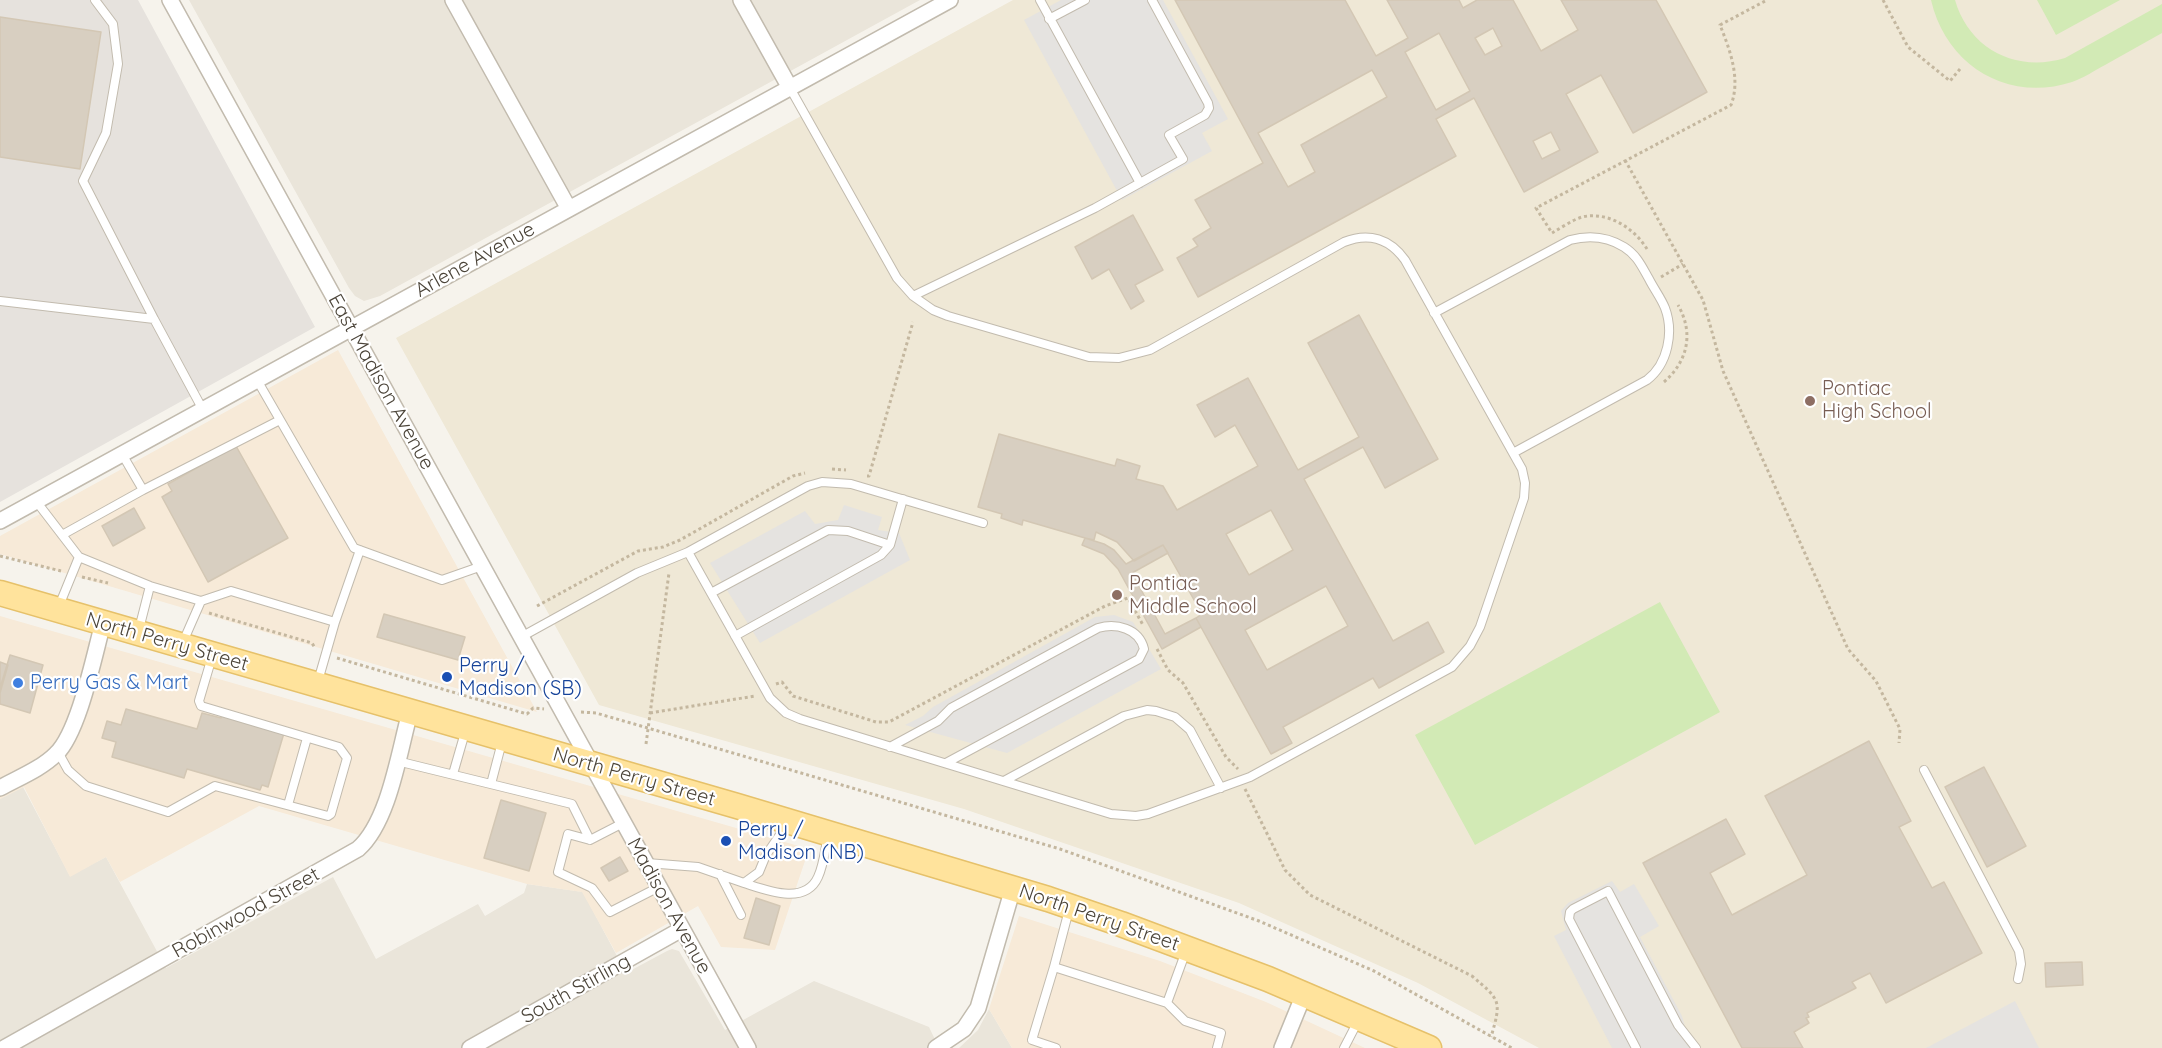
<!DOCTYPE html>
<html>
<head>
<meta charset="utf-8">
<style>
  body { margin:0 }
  canvas { display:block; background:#f6f3ec }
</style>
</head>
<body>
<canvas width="2162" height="1048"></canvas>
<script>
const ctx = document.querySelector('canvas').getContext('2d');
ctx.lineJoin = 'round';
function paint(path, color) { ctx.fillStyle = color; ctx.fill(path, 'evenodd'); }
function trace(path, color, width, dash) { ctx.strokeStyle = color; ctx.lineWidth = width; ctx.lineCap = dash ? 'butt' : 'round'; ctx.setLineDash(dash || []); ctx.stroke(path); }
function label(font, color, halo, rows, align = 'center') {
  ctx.font = font + ' Quicksand,sans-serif'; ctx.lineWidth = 4.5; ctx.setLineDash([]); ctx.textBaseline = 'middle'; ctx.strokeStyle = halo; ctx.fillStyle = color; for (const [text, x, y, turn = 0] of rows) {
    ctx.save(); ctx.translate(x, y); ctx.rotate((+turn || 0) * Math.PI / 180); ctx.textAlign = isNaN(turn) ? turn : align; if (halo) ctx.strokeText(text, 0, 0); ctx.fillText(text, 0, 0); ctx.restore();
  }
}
const residential = new Path2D(`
  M 189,0 L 920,0 L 380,296 L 364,301 L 355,296 L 349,288 Z
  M 23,787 L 70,876 L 106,857 L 166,968 L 333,877 L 376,959 L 478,904 L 485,916 L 524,893 L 527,884 L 583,892 L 626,973 L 667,951 L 672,949 L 679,951 L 725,1030 L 814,981 L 929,1027 L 939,1048 L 0,1048 L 0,799 Z
  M 989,1009 L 1012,1048 L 959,1048 L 978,1030 Z`);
const commercial = new Path2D(`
  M 338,350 L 537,712 L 0,554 L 0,536 Z
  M 0,616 L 809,849 L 775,950 L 721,947 L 698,906 L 616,953 L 582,892 L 527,884 L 259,806 L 120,882 L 106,857 L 70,877 L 24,787 L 0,799 Z
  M 1019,916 L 1160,961 L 1266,1002 L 1365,1048 L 1012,1048 L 989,1009 Z`);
const industrial = new Path2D(`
  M 0,0 L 138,0 L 315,327 L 0,502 Z`);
const education = new Path2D(`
  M 1013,0 L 2162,0 L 2162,1048 L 1539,1048 L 1418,983 L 1239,903 L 964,809 L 599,705 L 396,338 Z`);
const green = new Path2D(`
  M 1931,0 L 1955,0 C 1969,49 2016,73 2065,58 L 2162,4 L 2162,33 C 2143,44 2124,54 2105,65 C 2095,70 2084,78 2072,82 C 2007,103 1946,65 1931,0 Z
  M 2037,0 L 2120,0 L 2056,35 Z
  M 1660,602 L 1720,712 L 1475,845 L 1415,735 Z`);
const parking = new Path2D(`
  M 1061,0 L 1163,0 L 1228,119 L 1202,133 L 1212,151 L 1122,200 L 1024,20 Z
  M 844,505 L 882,517 L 878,530 L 899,533 L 910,560 L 760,643 L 710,563 L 805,511 L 815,524 L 838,520 Z
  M 1114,615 L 1133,622 L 1161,669 L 1007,753 L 905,725 L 923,716 L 933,707 L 1095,617 Z
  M 1612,881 L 1620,892 L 1634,884 L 1659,926 L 1640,937 L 1682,1016 L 1691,1048 L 1612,1048 L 1554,936 L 1566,930 L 1561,911 L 1568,903 Z
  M 2015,1001 L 2039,1048 L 1926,1048 Z`);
const building = new Path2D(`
  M 1175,0 L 1345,0 L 1376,56 L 1408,38 L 1387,0 L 1459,0 L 1463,8 L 1477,0 L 1513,0 L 1541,51 L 1578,30 L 1561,0 L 1656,0 L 1707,92 L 1633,133 L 1601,75 L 1566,94 L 1598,152 L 1524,192 L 1474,98 L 1436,119 L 1456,156 L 1198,297 L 1177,258 L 1198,246 L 1193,239 L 1211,228 L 1195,200 L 1263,163 ZM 1493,28 L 1502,46 L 1485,55 L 1475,38 ZM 1439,33 L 1470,91 L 1436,110 L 1405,52 ZM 1372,70 L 1387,97 L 1301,145 L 1315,172 L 1288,187 L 1258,133 ZM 1551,132 L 1560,150 L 1542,159 L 1533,141 Z
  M 0,17 L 101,32 L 80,169 L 0,157 Z
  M 1133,215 L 1163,270 L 1135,285 L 1144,301 L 1131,309 L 1109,269 L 1092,279 L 1075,247 Z
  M 1359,315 L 1438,459 L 1385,488 L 1363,447 L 1304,479 L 1393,641 L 1428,622 L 1444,652 L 1379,688 L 1373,678 L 1283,727 L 1292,743 L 1271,754 L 1196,618 L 1202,614 L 1163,545 L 1134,561 L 1117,542 L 1096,532 L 1094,540 L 1085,538 L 1023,520 L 1022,525 L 1001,518 L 1002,514 L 978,507 L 999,434 L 1115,466 L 1117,459 L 1140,466 L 1136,479 L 1163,486 L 1177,510 L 1258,466 L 1235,425 L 1215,437 L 1197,405 L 1248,378 L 1298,470 L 1359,437 L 1308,343 ZM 1271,510 L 1293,550 L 1249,575 L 1226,534 ZM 1326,586 L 1348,626 L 1267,670 L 1245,630 Z
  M 236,446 L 288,538 L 208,582 L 162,497 L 172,491 L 168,484 Z
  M 134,508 L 145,528 L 113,546 L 102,526 Z
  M 1085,538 L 1104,544 L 1114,550 L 1126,564 L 1163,545 L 1168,553 L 1132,573 L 1165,634 L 1196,618 L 1201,627 L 1162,649 L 1118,569 L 1104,554 L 1082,545 Z
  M 384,614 L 465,637 L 458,660 L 377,637 Z
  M 10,655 L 43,665 L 30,713 L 0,704 L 0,688 Z
  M 0,662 L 8,665 L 0,693 Z
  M 126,709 L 197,729 L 202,713 L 221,718 L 222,715 L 284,733 L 268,787 L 262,785 L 260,790 L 187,769 L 184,778 L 112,757 L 116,742 L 102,738 L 107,721 L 121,725 Z
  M 1869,741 L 1911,821 L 1899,827 L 1932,888 L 1944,882 L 1982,953 L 1886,1003 L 1870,973 L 1852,982 L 1856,988 L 1807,1013 L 1809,1017 L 1806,1018 L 1809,1023 L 1794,1032 L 1803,1048 L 1742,1048 L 1643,863 L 1726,819 L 1745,854 L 1710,873 L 1732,915 L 1807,875 L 1765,796 Z
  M 1984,767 L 2026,846 L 1987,867 L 1945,787 Z
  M 501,800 L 546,813 L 529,871 L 484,858 Z
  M 620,857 L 628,871 L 609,881 L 601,868 Z
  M 756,898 L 780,906 L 769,945 L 744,938 Z
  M 2082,962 L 2083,985 L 2046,987 L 2045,963 Z`);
const path = new Path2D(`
  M 1883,0 L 1908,47 L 1950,81 L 1960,69
  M 1625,160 L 1703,300 L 1723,371 L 1848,649 L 1876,681 L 1900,729 L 1899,743
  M 1647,249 C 1634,228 1608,211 1582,217 C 1572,220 1561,228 1552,233 L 1536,208 L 1731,105 C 1741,79 1730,50 1720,25 L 1767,0
  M 1661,277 L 1683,264
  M 1664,382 C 1688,361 1694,333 1678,305
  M 832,469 L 846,470
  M 867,476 L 869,476 L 913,322
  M 0,556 L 61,571
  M 82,577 L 108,583
  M 537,606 L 638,551 L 663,547 L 680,540 L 793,476 L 805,473
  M 209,613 L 312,643 L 315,648
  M 1157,649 L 1168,670 L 1183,683 L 1226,757 L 1238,769
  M 337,658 L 527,714 L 533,708 L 544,709
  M 776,684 L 782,682 L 793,696 L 876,722 L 889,722 L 1105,606 L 1128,598 L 1143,625
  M 581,712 L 596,713 L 641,726 L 1060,849 L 1259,921 L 1374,971 L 1512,1048
  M 650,713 L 755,696
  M 646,744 L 669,573
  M 1245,789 L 1285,870 L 1310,895 L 1472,976 C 1500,1000 1502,1000 1491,1037`);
const service = new Path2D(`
  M 95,0 L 113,24 L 118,64 L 106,133 L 83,181 L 154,319
  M 1040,0 L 1140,183
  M 1049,19 L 1085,0
  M 913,296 L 1095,208 L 1183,159 L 1169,135 L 1205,115 L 1209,108 L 1208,103 L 1152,0
  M 0,301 L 154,319 L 203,410
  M 1434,313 L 1570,240 C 1589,235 1608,237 1624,247 C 1637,255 1642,267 1649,279 C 1654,289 1661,298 1665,308 C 1674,332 1668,364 1647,380 L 1513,453
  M 257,380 L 354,548 L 442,580 L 482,566
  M 143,490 L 280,420
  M 36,501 L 79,557
  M 62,535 L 143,490 L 122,454
  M 688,552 L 770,698 L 786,713 L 800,719 L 1111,814 L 1136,816 L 1148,814 L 1250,777 L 1452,667 L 1470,646 L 1480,627 L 1524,498 L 1525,483 L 1522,469 L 1405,260 C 1390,239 1369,232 1344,242 L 1150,350 L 1119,358 L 1089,357 L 948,316 L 933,310 L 913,296 L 897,278 L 790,88
  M 711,593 L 828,530 L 848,531 L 890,545
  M 59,606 L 79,557 L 150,586
  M 335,622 L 360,550
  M 139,629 L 150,586 L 201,601
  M 735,636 L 881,555 L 890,545 L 903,499
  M 521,637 L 637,573 L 688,552 L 808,486 L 822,482 L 851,484 L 983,523
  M 183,642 L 201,601 L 231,591 L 335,622 L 318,681
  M 890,747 L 938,721 L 951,708 L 1098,628 C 1116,623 1139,628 1144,649 L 1139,659 L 946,763
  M 58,752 L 68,770 L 86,786 L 168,812 L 215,786 L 328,816 L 331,814 L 347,758 L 339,747 L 201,706 L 199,701 L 212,657
  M 397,761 L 572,804 L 590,840
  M 1924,770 L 2019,951 L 2021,964 L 2018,979
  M 453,774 L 466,729
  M 1004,781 L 1124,716 L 1147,710 L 1156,711 L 1175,717 L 1190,730 L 1221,788
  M 491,784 L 502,742
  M 288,805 L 307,738
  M 623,823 L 590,840 L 568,834 L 558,872 L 592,888 L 610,912 L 659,887
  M 647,863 L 698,867 L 744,883 L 759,872 L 766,855 L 786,826
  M 720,874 L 741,915
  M 744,883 C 766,890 805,906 818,877 C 824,864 825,849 828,835
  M 1069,910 L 1054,967 L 1167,1003 L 1186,951
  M 1054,967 L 1032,1040 L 1056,1048
  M 1167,1003 L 1185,1021 L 1221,1033 L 1217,1048
  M 1344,1048 L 1358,1021
  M 1636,1048 L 1569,919 L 1570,912 L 1573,909 L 1608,891 L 1678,1025 L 1696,1048`);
const minor = new Path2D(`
  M 170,0 L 748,1048
  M 453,0 L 569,209
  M 741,0 L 790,88
  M 0,521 L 950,0
  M 0,788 C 18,778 41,769 56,754 C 79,732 94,656 103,623
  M 4,1048 L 358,849 C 389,822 399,752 410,712
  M 470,1048 L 682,929
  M 936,1048 L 964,1029 L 978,1008 L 1013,888
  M 1282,1048 L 1304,994`);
const primary = new Path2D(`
  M 0,593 L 737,806 L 1048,899 L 1121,924 L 1268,979 L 1429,1048`);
const markers = [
  [1810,401,6,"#8d6e63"],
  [1117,595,6,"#8d6e63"],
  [447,677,6,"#1a4fb4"],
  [18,683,6,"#3f7fe0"],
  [726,841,6,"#1a4fb4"]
];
const streetNames = [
  ["Arlene Avenue",475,260,-29],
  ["East Madison Avenue",381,382,61],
  ["North Perry Street",167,642,16],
  ["North Perry Street",634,777,16],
  ["Madison Avenue",669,906,61],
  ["Robinwood Street",246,913,-29],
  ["North Perry Street",1099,918,19],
  ["South Stirling",576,989,-29]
];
const educationNames = [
  ["Pontiac",1822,389],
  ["High School",1822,412],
  ["Pontiac",1129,584],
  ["Middle School",1129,607]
];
const transitNames = [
  ["Perry /",459,666],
  ["Madison (SB)",459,689],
  ["Perry /",738,830],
  ["Madison (NB)",738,853]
];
const shopNames = [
  ["Perry Gas & Mart",30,683]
];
paint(residential, '#eae5da');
paint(commercial, '#f7ead8');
paint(industrial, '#e6e2dd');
paint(education, '#efe8d6');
paint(green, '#d2eab5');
paint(parking, '#e5e3e0');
paint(building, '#d8cfc1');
trace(building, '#d3c7b4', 1.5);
trace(service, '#c2bbae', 10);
trace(minor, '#c2bbae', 18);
trace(primary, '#e6c16a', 27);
trace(path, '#c4b79f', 3, [3, 3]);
trace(service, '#fff', 8);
trace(minor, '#fff', 15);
trace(primary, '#ffe39c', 24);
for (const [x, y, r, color] of markers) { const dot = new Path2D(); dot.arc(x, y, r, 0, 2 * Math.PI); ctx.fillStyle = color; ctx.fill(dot); trace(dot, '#fff', 2); }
label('20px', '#4b4439', '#fff', streetNames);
label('20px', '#785e54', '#fff', educationNames, 'left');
label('20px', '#164399', '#fff', transitNames, 'left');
label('20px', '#366cbe', '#fff', shopNames, 'left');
</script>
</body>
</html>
